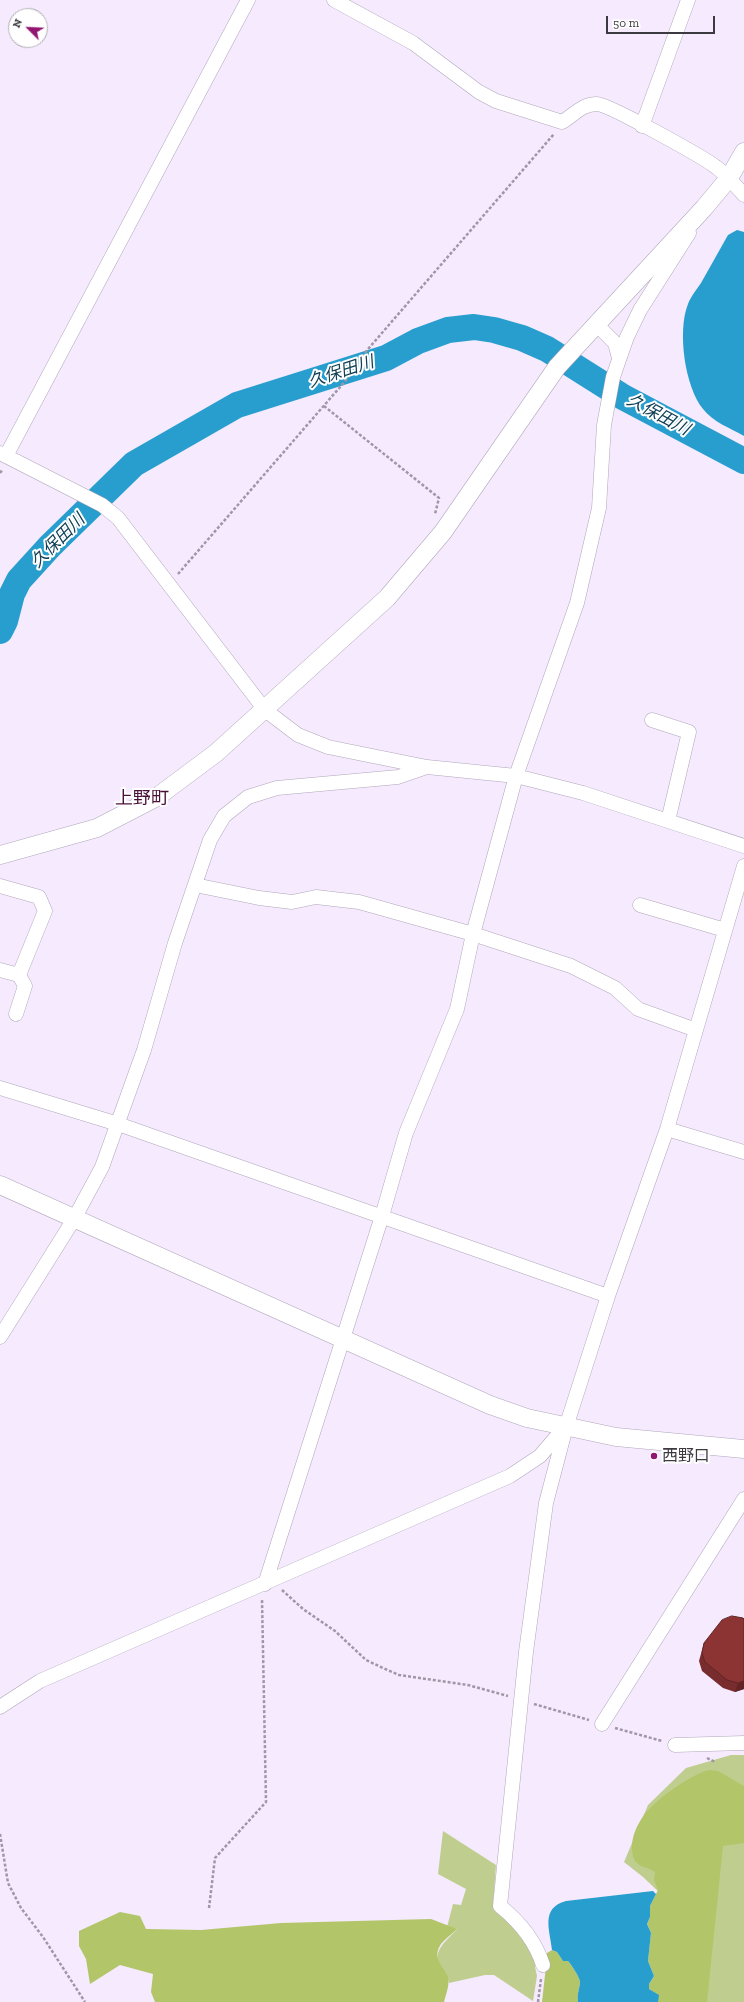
<!DOCTYPE html>
<html>
<head>
<meta charset="utf-8">
<style>
  body { margin:0 }
  #map { position:relative; width:744px; height:2002px; overflow:hidden; background:#f5eafe; font-family:"Zilla Slab",serif }
  canvas { display:block }
  .north { position:absolute; left:8px; top:8px; width:40px; height:40px; box-sizing:border-box; background:#fff; border:1px solid #b1b0b3; border-radius:50%; rotate:294deg; font-size:11px; font-weight:700; line-height:16px; text-align:center; color:#3d3941 }
  .north::after { content:''; display:block; margin:auto; width:14px; height:18px; background:#921570; clip-path:polygon(50% 0,100% 100%,50% 72%,0 100%) }
  .scale { position:absolute; left:606px; top:16px; width:109px; height:18px; box-sizing:border-box; border:2px solid #3d3941; border-top:0; padding-left:5px; font-size:12px; line-height:14px; white-space:nowrap; color:#3d3941; -webkit-text-stroke:3px #fff; paint-order:stroke }
</style>
</head>
<body>
<div id="map">
<canvas width="744" height="2002"></canvas>
<div class="north">N</div>
<div class="scale">50 m</div>
</div>
<script>
const ctx = document.querySelector('canvas').getContext('2d');
ctx.lineJoin = 'round';
function paint(path, color) { ctx.fillStyle = color; ctx.fill(path, 'evenodd'); }
function trace(path, color, width, dash) { ctx.strokeStyle = color; ctx.lineWidth = width; ctx.lineCap = dash ? 'butt' : 'round'; ctx.setLineDash(dash || []); ctx.stroke(path); }
function label(font, color, halo, rows, align = 'center') {
  ctx.font = font + ' "Zilla Slab","Noto Sans JP",serif'; ctx.lineWidth = 4; ctx.setLineDash([]); ctx.textBaseline = 'middle'; ctx.strokeStyle = halo; ctx.fillStyle = color; for (const [text, x, y, turn = 0] of rows) {
    ctx.save(); ctx.translate(x, y); ctx.rotate((+turn || 0) * Math.PI / 180); ctx.textAlign = isNaN(turn) ? turn : align; if (halo) ctx.strokeText(text, 0, 0); ctx.fillText(text, 0, 0); ctx.restore();
  }
}
const green = new Path2D(`
  M 731,1755 L 744,1755 L 744,2002 L 659,2002 L 663,1896 L 643,1877 L 624,1862 L 648,1805 L 686,1768 Z
  M 443,1831 L 496,1865 L 493,1906 L 519,1930 L 538,1962 L 535,1967 L 537,1976 L 533,2001 L 494,1975 L 485,1975 L 449,1983 C 448,1976 446,1975 442,1969 C 430,1951 446,1942 457,1929 L 447,1927 L 453,1904 L 461,1905 L 466,1889 L 438,1874 Z`);
const forest = new Path2D(`
  M 709,1770 L 718,1771 L 744,1786 L 744,1843 L 723,1846 L 707,2002 L 658,2002 L 658,1995 L 649,1989 L 649,1984 L 654,1976 L 648,1961 L 651,1933 L 647,1924 L 650,1917 L 650,1906 L 658,1890 L 654,1880 L 655,1872 C 649,1867 641,1868 636,1862 C 633,1859 632,1852 632,1847 C 632,1837 636,1827 642,1818 C 652,1802 691,1774 709,1770 Z
  M 120,1912 L 140,1916 L 146,1929 L 201,1930 L 281,1923 L 431,1919 L 457,1929 C 452,1934 445,1939 441,1944 C 432,1957 442,1965 447,1975 C 451,1982 446,1994 444,2002 L 155,2002 L 151,1992 L 153,1974 L 120,1965 L 90,1984 L 86,1959 L 79,1946 L 79,1931 Z
  M 552,1950 L 557,1952 L 563,1961 L 568,1961 C 571,1964 581,1979 580,1983 C 579,1990 577,1994 578,2002 L 542,2002 L 546,1966 L 545,1961 L 547,1953 Z`);
const water = new Path2D(`
  M 737,230 L 744,232 L 744,436 C 730,428 713,422 703,409 C 685,387 677,331 688,304 C 691,296 697,289 701,283 C 710,267 719,251 728,235 Z
  M 653,1891 L 656,1894 L 650,1906 L 650,1917 L 647,1924 L 651,1933 L 648,1961 L 654,1976 L 649,1984 L 649,1989 L 659,1995 L 658,2002 L 578,2002 C 577,1994 579,1990 580,1983 C 581,1979 571,1964 568,1961 L 563,1961 L 557,1952 L 552,1950 C 550,1930 540,1908 566,1901 Z`);
const river = new Path2D(`
  M 0,631 L 5,621 L 12,594 L 19,580 L 50,546 L 134,464 L 237,405 L 386,358 L 418,341 L 448,330 L 474,327 L 494,330 L 522,338 L 547,349 L 623,397 L 744,461`);
const path = new Path2D(`
  M 324,406 L 439,498 L 435,514
  M 0,473 L 3,469
  M 178,574 L 347,379 L 356,363 L 554,134
  M 282,1590 L 303,1609 L 335,1631 L 366,1660 L 383,1668 L 399,1675 L 468,1685 L 508,1696
  M 534,1704 L 589,1720
  M 615,1728 L 662,1741
  M 707,1758 L 715,1762
  M 0,1834 L 8,1883 L 21,1908 L 43,1937 L 85,2002
  M 209,1908 L 215,1858 L 266,1802 L 262,1599
  M 538,2002 L 541,1979`);
const minor = new Path2D(`
  M 334,0 L 413,43 L 479,92 L 496,101 L 562,122 C 574,115 582,104 597,104 C 608,104 703,157 716,167 C 727,175 735,185 744,195
  M 642,126 L 688,0
  M 596,324 L 615,343 L 619,358
  M 0,453 L 102,505 L 118,518 L 265,710 L 298,735 L 328,747 L 427,767 L 516,776 L 583,793 L 744,846
  M 6,456 L 248,0
  M 652,720 L 689,732 L 668,821
  M 195,885 L 259,898 L 292,902 L 316,897 L 359,902 L 473,934 L 571,966 L 615,988 L 638,1009 L 696,1030
  M 0,886 L 39,897 L 45,911 L 19,975
  M 640,905 L 725,930
  M 0,970 L 19,975 L 25,986 L 16,1014
  M 0,1088 L 118,1124 L 608,1296
  M 667,1129 L 744,1152
  M 0,1337 L 74,1219 L 102,1167 L 144,1050 L 175,943 L 210,840 L 224,816 L 248,797 L 277,788 L 398,777 L 427,767
  M 265,1584 L 382,1216 L 406,1133 L 457,1009 L 473,934 L 516,776 L 577,603 L 599,508 L 604,425 L 613,377 L 627,337 L 640,310 L 689,233
  M 0,1707 L 40,1681 L 510,1476 L 540,1456 L 564,1428
  M 602,1724 L 744,1499
  M 675,1745 L 744,1743
  M 543,1965 C 535,1940 520,1922 500,1906 L 526,1652 L 546,1503 L 566,1427 L 608,1296 L 667,1129 L 744,866`);
const tertiary = new Path2D(`
  M 0,855 L 97,828 L 157,797 L 216,753 L 387,598 L 443,532 L 557,367 L 704,208 L 729,178 L 744,152
  M 0,1185 L 490,1405 L 527,1418 L 616,1437 L 744,1449`);
const wall = new Path2D(`
  M 744,1619 L 744,1689 L 735,1692 L 723,1688 L 702,1671 L 699,1661 L 704,1643 Z`);
const shadedWall = new Path2D(`
  M 744,1681 L 744,1689 L 735,1692 L 738,1683 Z`);
const building = new Path2D(`
  M 732,1616 L 743,1618 L 744,1619 L 744,1681 L 738,1683 L 727,1680 L 705,1662 L 702,1653 L 704,1643 L 722,1620 Z`);
const markers = [
  [654,1456,4,"#921570"]
];
const poiNames = [
  ["西野口",662,1456]
];
const waterNames = [
  ["久保田川",341,372,-18],
  ["久保田川",658,415,28],
  ["久保田川",58,541,-45]
];
const quarterNames = [
  ["上野町",142,799]
];
paint(green, '#bfce8f');
paint(forest, '#b2c568');
paint(water, '#279ece');
trace(river, '#279ece', 26);
trace(minor, '#b1a7b9', 15);
trace(tertiary, '#b1a7b9', 19);
trace(path, '#9f97a5', 2.5, [3, 2]);
trace(minor, '#fff', 14);
trace(tertiary, '#fff', 18);
paint(wall, '#782c2d');
paint(shadedWall, '#622424');
paint(building, '#8c3334');
trace(building, '#622424', 1);
for (const [x, y, r, color] of markers) { const dot = new Path2D(); dot.arc(x, y, r, 0, 2 * Math.PI); ctx.fillStyle = color; ctx.fill(dot); trace(dot, '#fff', 1.5); }
label('16px', '#3d3941', '#fff', poiNames, 'left');
label('italic 17px', '#124156', '#fff', waterNames);
label('18px', '#4b1039', '#fff', quarterNames);
</script>
</body>
</html>
